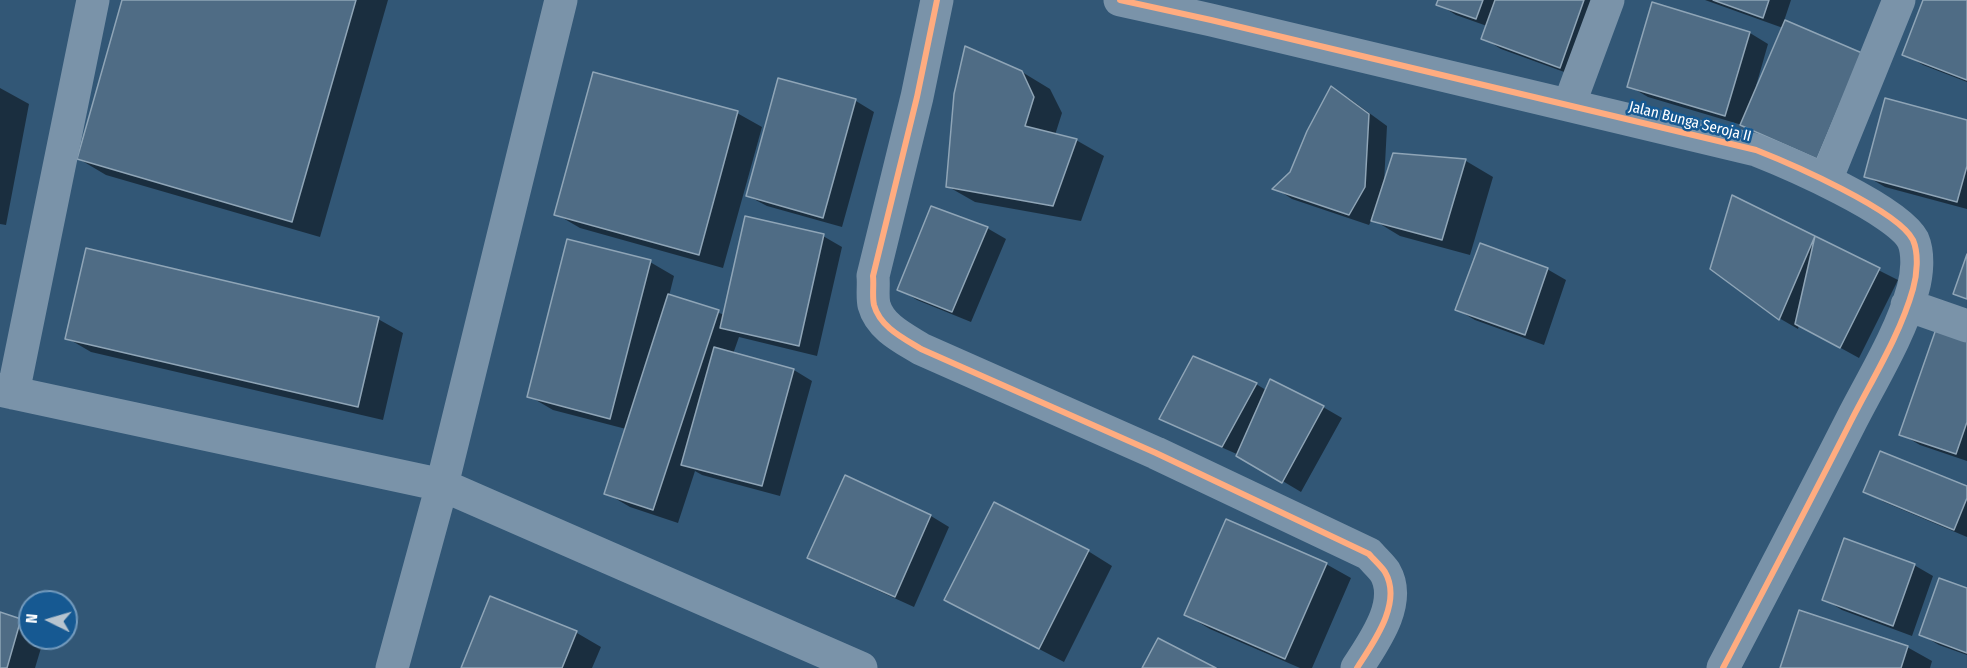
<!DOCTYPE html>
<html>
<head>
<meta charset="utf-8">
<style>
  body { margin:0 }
  #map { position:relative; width:1967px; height:668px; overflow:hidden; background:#325776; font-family:"Fira Sans Condensed",sans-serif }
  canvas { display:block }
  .north { position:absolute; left:18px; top:590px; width:60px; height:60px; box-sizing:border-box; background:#165992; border:2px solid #739bbe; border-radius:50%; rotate:275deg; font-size:16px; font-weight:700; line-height:24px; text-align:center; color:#fff }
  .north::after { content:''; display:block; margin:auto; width:21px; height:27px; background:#b7c4cf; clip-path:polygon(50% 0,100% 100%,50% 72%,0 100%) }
</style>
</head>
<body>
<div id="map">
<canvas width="1967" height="668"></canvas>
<div class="north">N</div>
</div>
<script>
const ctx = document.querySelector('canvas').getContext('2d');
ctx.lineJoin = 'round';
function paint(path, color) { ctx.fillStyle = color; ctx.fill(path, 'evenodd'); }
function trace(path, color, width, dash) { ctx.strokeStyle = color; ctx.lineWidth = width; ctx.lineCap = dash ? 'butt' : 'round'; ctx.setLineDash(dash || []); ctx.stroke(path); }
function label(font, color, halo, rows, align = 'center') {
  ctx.font = font + ' "Fira Sans Condensed",sans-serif'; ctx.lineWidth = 5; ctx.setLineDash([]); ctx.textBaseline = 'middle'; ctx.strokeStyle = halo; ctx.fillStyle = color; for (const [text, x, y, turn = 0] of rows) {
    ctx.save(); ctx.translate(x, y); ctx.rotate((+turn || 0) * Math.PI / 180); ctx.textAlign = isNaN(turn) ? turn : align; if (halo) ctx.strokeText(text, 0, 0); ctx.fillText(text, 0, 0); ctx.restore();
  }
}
const shadow = new Path2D(`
  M 124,0 L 388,0 L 320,237 L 106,175 L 79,159 Z
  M 1439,0 L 1595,0 L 1578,77 L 1501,49 L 1483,38 L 1487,26 L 1456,15 L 1438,4 Z
  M 1705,0 L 1791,0 L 1784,21 L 1862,54 L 1880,65 L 1760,135 L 1742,125 L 1648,97 L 1629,86 L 1750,33 L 1768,44 L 1756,86 L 1758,87 L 1783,28 Z
  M 1924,0 L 1967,0 L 1967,82 L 1923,65 L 1904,54 Z
  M 1022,72 L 1050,89 L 1062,113 L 1055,135 L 1076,140 L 1104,156 L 1081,221 L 975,202 L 947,186 Z
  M 779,80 L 856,101 L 874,112 L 842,227 L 767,206 L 748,196 Z
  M 0,88 L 29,104 L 6,225 L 0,224 Z
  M 1332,89 L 1350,99 L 1387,126 L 1384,183 L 1394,154 L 1466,161 L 1493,177 L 1470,255 L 1400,236 L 1372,219 L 1369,225 L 1292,199 L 1275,188 L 1292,173 Z
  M 737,113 L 762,127 L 723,268 L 580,228 L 556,214 Z
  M 1967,122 L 1967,209 L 1885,187 L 1866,176 Z
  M 1733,197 L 1898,280 L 1859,358 L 1799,325 L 1798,329 L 1779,318 Z
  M 987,228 L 1006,239 L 971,322 L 917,300 L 899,289 Z
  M 823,236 L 842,247 L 817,356 L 739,337 L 733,354 L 794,370 L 812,381 L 780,496 L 702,475 L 695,471 L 678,523 L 630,507 L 606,493 L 626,429 L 553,410 L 529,396 L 650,262 L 674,276 L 669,296 L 725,315 Z
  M 1547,269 L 1566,280 L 1544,345 L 1475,320 L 1456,309 Z
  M 378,319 L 403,333 L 383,420 L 91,352 L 67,338 Z
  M 1967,342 L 1967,461 L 1920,445 L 1901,434 Z
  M 1256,384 L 1266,390 L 1323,407 L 1342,418 L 1301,492 L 1239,455 L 1180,429 L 1161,419 Z
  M 846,477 L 931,516 L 949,527 L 914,607 L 828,568 L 809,557 Z
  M 1967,488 L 1967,537 L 1884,502 L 1865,491 Z
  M 1088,551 L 1112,566 L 1064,662 L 970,613 Z
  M 1326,564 L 1351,578 L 1312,668 L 1300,668 L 1210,629 L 1186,615 Z
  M 1914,565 L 1933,576 L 1912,636 L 1842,610 L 1824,599 Z
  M 1967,590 L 1967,655 L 1939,645 L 1920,634 Z
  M 491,598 L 577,633 L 601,647 L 592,668 L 462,668 Z
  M 0,614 L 21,620 L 30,625 L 30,638 L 44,638 L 35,668 L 0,668 Z
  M 1907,647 L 1932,661 L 1930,668 L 1781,668 Z`);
const building = new Path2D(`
  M 122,0 L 356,0 L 292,222 L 77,159 Z
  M 1438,0 L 1483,0 L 1476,19 L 1436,5 Z
  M 1495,0 L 1584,0 L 1560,68 L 1481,39 Z
  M 1713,0 L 1769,0 L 1763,18 Z
  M 1923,0 L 1967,0 L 1967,80 L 1902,55 Z
  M 1652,2 L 1750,32 L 1725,116 L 1627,87 Z
  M 1785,20 L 1862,53 L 1817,159 L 1740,125 Z
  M 965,46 L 1022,71 L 1034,97 L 1025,126 L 1077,139 L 1053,206 L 946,187 L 954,94 Z
  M 593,72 L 738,111 L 699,255 L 554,215 Z
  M 778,78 L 856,99 L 823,218 L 746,196 Z
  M 1331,86 L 1369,114 L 1365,187 L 1349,215 L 1272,189 L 1290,172 L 1307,131 Z
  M 1885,98 L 1967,120 L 1967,166 L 1957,202 L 1864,177 Z
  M 1393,153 L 1466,159 L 1442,240 L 1371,221 Z
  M 1732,195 L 1815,236 L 1779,320 L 1710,269 Z
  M 931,206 L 988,227 L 952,312 L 897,290 Z
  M 745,216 L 824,234 L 799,346 L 720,328 Z
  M 1815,236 L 1880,268 L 1840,348 L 1795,324 Z
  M 567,239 L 651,260 L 610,419 L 527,397 Z
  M 1480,243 L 1548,268 L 1525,335 L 1455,310 Z
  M 86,248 L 379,317 L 358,407 L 65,339 Z
  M 1967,254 L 1967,299 L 1953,294 Z
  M 668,294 L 719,310 L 653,510 L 604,494 Z
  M 1936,329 L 1967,340 L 1967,422 L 1956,454 L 1899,435 Z
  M 714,347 L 794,369 L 762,486 L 681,465 Z
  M 1193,356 L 1257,383 L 1222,447 L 1159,419 Z
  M 1270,379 L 1324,406 L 1282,483 L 1236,456 Z
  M 1880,451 L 1967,486 L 1967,498 L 1954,530 L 1863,492 Z
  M 845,475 L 931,515 L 895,597 L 807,558 Z
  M 994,502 L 1089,550 L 1039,649 L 944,600 Z
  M 1226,519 L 1327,563 L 1285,659 L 1184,615 Z
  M 1844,538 L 1915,564 L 1893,626 L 1822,600 Z
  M 1939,578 L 1967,588 L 1967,653 L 1919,635 Z
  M 490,596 L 577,631 L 562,668 L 461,668 Z
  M 1799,610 L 1908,646 L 1901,668 L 1780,668 Z
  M 0,612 L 21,619 L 7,668 L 0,668 Z
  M 1158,638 L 1216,668 L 1142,668 Z`);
const street = new Path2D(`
  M 937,0 L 917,97 L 873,276 C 874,285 872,296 874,305 C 880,327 903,338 921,349 L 1156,453 L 1369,554 C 1374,560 1381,566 1385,572 C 1403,603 1373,643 1357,668
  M 1120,0 L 1211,20 L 1756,150 C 1789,163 1898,210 1913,240 C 1919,254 1917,275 1913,289 C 1900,335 1873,378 1851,421 C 1809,504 1766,586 1723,668
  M 1569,105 L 1608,0
  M 1826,180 L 1899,0
  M 1907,305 L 1967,326
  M 0,390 L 442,485 L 861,668
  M 13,393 L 93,0
  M 392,668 L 442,485 L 561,0`);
const cycleway = new Path2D(`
  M 937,0 L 917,97 L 873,276 C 874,285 872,296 874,305 C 880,327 903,338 921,349 L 1156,453 L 1369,554 C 1374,560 1381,566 1385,572 C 1403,603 1373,643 1357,668
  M 1120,0 L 1211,20 L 1756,150 C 1789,163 1898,210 1913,240 C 1919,254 1917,275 1913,289 C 1900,335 1873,378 1851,421 C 1809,504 1766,586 1723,668`);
const streetNames = [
  ["Jalan Bunga Seroja II",1690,122,14]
];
paint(shadow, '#0007');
paint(building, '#4f6c85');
trace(building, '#8fa5b7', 1.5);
trace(street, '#7a93a9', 33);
trace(cycleway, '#ffac80', 6);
label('15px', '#fff', '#165992', streetNames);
</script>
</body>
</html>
